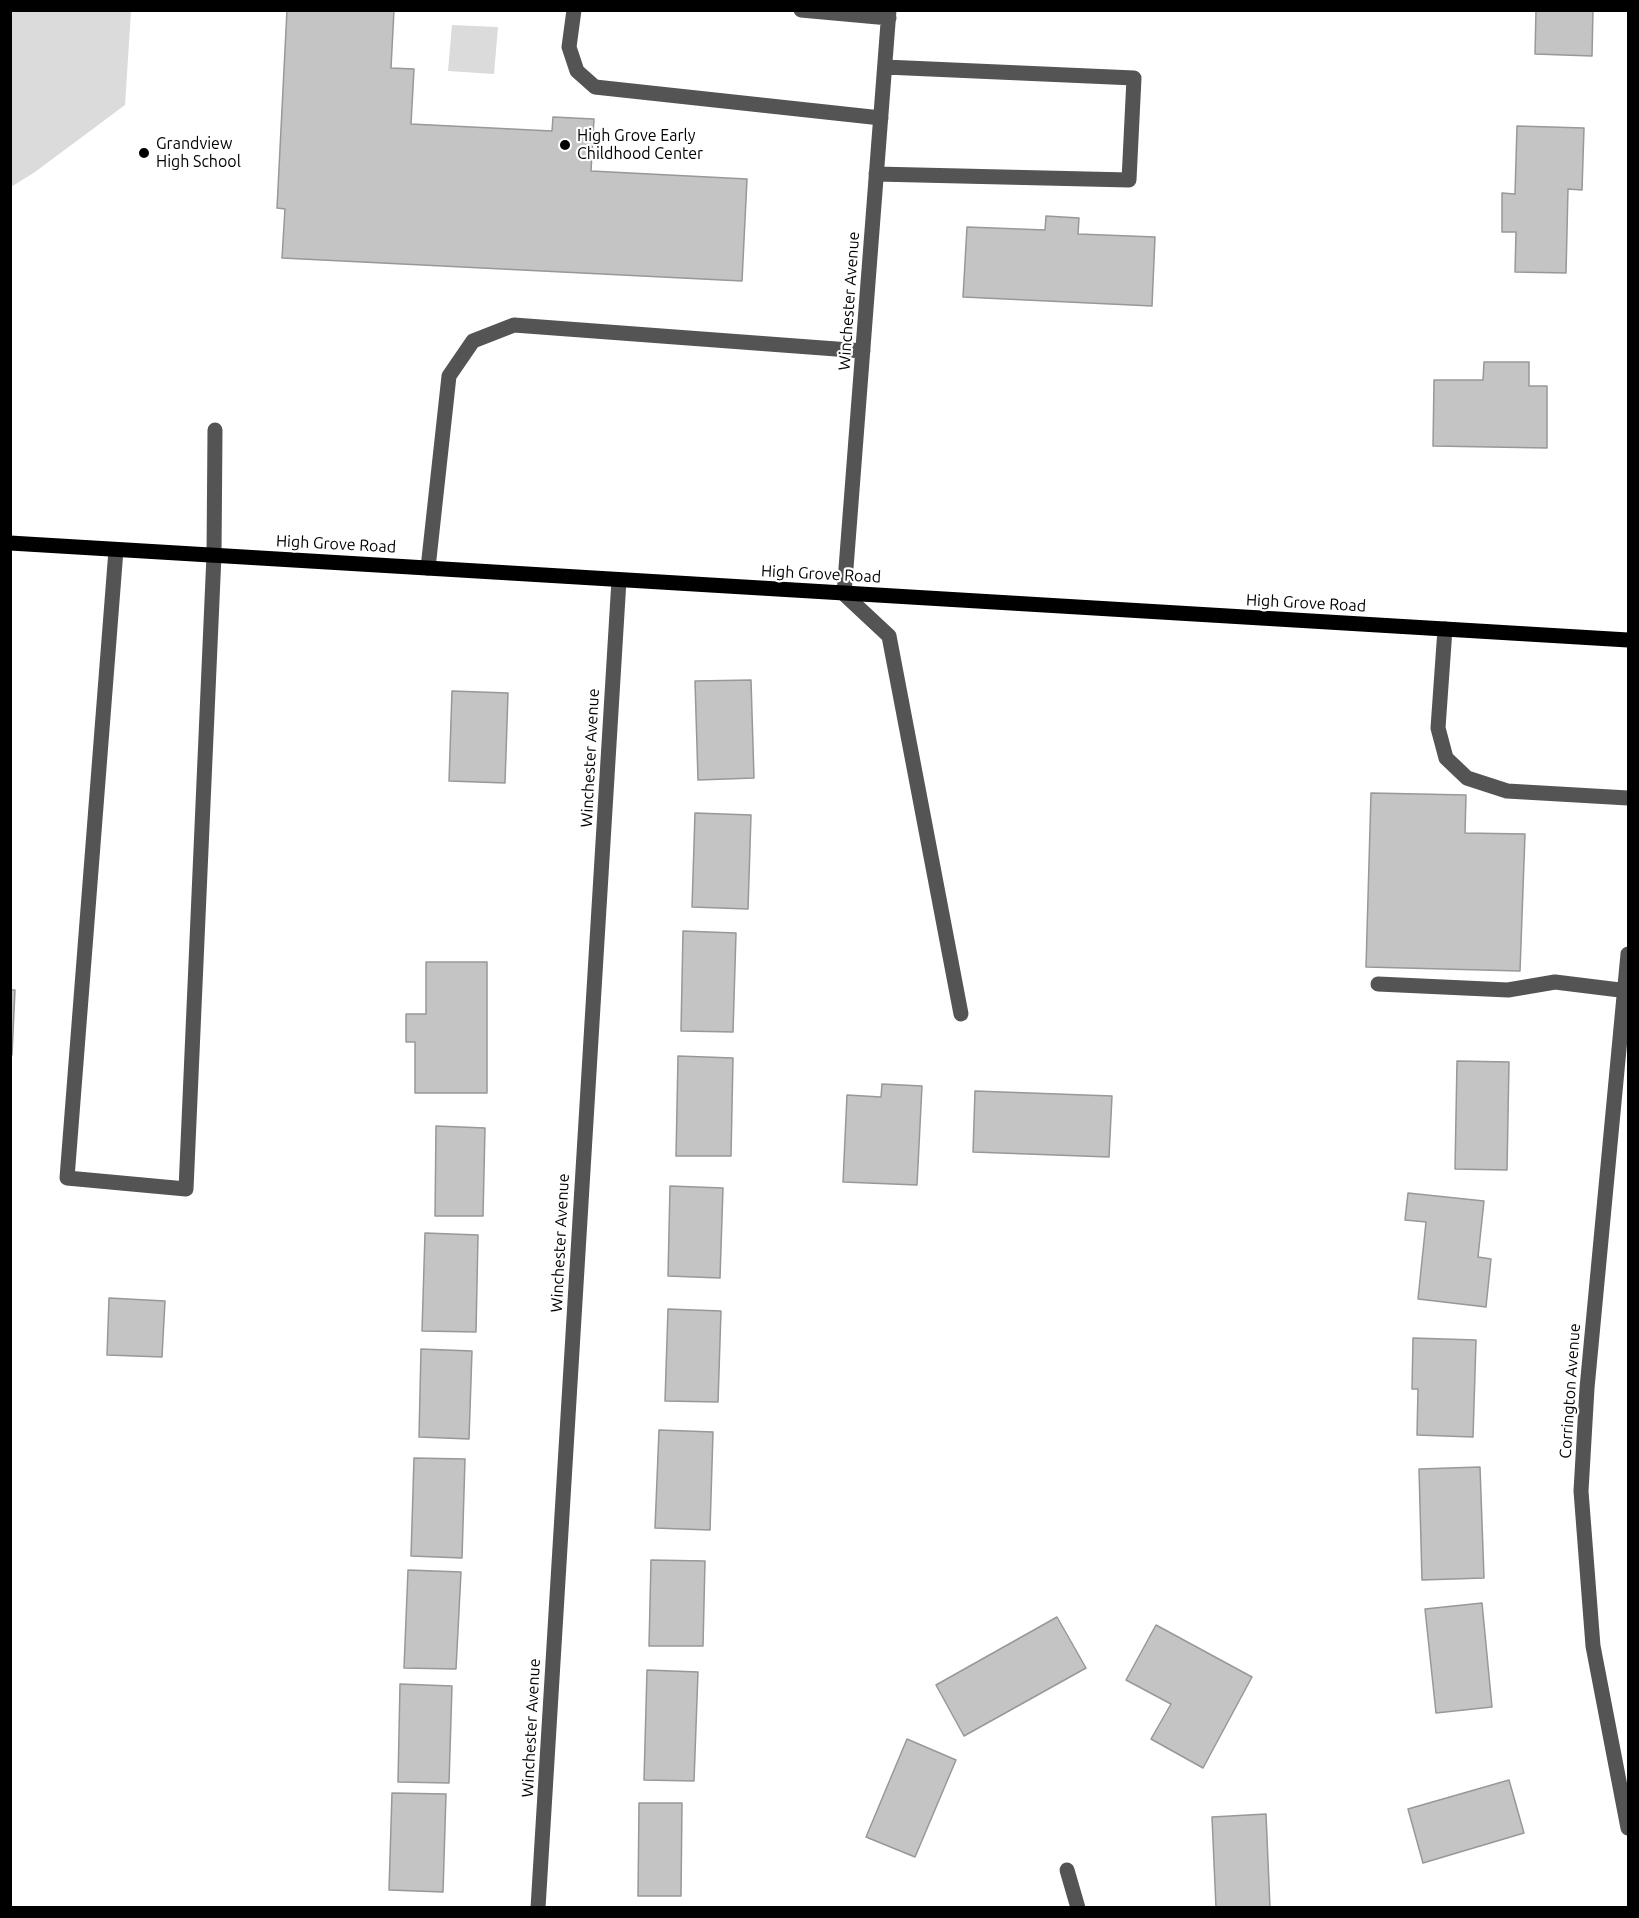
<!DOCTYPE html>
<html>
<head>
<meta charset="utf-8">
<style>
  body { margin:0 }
  #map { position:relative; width:1639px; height:1918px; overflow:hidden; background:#fff; font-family:Ubuntu,sans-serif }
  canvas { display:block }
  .frame { position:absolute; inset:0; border:12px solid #000; pointer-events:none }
</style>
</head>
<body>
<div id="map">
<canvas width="1639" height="1918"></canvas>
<div class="frame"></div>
</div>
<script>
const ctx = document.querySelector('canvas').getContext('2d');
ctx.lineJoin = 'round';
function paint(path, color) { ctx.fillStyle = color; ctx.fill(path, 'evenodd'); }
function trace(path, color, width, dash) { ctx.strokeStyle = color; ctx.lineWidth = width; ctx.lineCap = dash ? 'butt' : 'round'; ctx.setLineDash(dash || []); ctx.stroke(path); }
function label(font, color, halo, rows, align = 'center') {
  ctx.font = font + ' Ubuntu,sans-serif'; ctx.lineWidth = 4.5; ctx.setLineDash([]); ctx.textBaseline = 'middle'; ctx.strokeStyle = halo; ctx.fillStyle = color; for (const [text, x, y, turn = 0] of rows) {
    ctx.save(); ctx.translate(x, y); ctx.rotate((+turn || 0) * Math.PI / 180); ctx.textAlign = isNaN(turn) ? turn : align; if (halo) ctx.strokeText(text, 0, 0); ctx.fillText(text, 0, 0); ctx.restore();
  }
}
const green = new Path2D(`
  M 11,10 L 131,11 L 125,105 L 35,172 L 11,187 Z
  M 452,25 L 498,27 L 494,74 L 448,71 Z`);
const building = new Path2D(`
  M 287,10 L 394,10 L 391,68 L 414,69 L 411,124 L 552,131 L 553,117 L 594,119 L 591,171 L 747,179 L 742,281 L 282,258 L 285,209 L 277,208 Z
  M 1536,10 L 1593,10 L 1592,56 L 1535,54 Z
  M 1517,126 L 1584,128 L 1582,190 L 1568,189 L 1566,273 L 1515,272 L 1516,232 L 1502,232 L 1502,193 L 1515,194 Z
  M 1046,216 L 1079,218 L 1078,234 L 1155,237 L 1152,306 L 963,297 L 967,227 L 1045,230 Z
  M 1484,362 L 1529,362 L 1529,386 L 1547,386 L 1547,448 L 1433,446 L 1434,380 L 1483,380 Z
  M 751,680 L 754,778 L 698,780 L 695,681 Z
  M 452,691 L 508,693 L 505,783 L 449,781 Z
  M 1371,793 L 1466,795 L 1465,833 L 1525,834 L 1520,971 L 1366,967 Z
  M 695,813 L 751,815 L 748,909 L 692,907 Z
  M 683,931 L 736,933 L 733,1032 L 681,1031 Z
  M 426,962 L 487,962 L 487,1093 L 415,1093 L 415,1042 L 406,1042 L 406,1014 L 426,1014 Z
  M 10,990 L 15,990 L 12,1055 L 10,1055 Z
  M 678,1056 L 733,1058 L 731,1156 L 676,1156 Z
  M 1457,1061 L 1509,1062 L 1507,1170 L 1455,1169 Z
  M 882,1084 L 922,1086 L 917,1185 L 843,1182 L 847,1095 L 881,1097 Z
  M 975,1091 L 1112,1096 L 1109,1157 L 973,1152 Z
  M 436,1126 L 485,1128 L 483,1216 L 435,1216 Z
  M 670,1186 L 723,1188 L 720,1278 L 668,1276 Z
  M 1408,1193 L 1484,1201 L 1478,1257 L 1491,1259 L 1486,1307 L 1418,1299 L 1426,1222 L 1405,1220 Z
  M 425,1233 L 478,1235 L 476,1332 L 422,1331 Z
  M 109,1298 L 165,1301 L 162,1357 L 107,1355 Z
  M 668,1309 L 721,1311 L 718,1402 L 665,1401 Z
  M 1413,1338 L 1476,1340 L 1473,1437 L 1417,1435 L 1418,1389 L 1412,1389 Z
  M 421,1349 L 472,1351 L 469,1439 L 419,1437 Z
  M 659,1430 L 713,1432 L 710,1530 L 655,1528 Z
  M 414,1458 L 465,1459 L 462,1558 L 411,1556 Z
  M 1480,1467 L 1484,1578 L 1422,1580 L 1419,1469 Z
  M 651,1560 L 705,1561 L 703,1646 L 649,1646 Z
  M 408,1570 L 461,1572 L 456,1669 L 404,1668 Z
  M 1482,1603 L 1492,1707 L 1436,1713 L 1425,1609 Z
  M 1057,1617 L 1086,1668 L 964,1736 L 936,1685 Z
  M 1156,1625 L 1252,1677 L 1203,1768 L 1151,1739 L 1171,1704 L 1126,1680 Z
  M 647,1670 L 698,1672 L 694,1781 L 644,1780 Z
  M 400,1684 L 452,1686 L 449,1783 L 398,1782 Z
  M 907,1739 L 956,1760 L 915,1857 L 866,1837 Z
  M 1509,1780 L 1524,1833 L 1423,1863 L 1408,1809 Z
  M 392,1793 L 446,1794 L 443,1892 L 389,1890 Z
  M 639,1803 L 682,1803 L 681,1896 L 638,1896 Z
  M 1266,1814 L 1270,1908 L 1216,1908 L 1212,1817 Z`);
const minor = new Path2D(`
  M 574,10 L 569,47 L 577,71 L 595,87 L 881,118
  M 801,10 L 889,18
  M 889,10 L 844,594 L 889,636 L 961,1014
  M 876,174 L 1129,180 L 1134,78 L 885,67
  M 116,550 L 67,1178 L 186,1189 L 214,555 L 215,430
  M 428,568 L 449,376 L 473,341 L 514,325 L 863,351
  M 1445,629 L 1438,728 L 1446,758 L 1467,778 L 1507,791 L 1628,798
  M 1628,954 L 1587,1388 L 1581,1491 L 1593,1646 L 1628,1828
  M 1378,984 L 1508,990 L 1555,982 L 1628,991
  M 1067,1870 L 1078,1908
  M 538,1908 L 619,580`);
const major = new Path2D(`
  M 10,543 L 1628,640`);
const markers = [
  [565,145,6,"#000"],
  [144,153,6,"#000"]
];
const poiNames = [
  ["High Grove Early",577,136],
  ["Childhood Center",577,154],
  ["Grandview",156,144],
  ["High School",156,162]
];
const streetNames = [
  ["Winchester Avenue",849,301,-86],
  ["High Grove Road",336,544,3],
  ["High Grove Road",821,574,3],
  ["High Grove Road",1306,603,3],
  ["Winchester Avenue",590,758,-87],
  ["Winchester Avenue",560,1243,-87],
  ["Corrington Avenue",1570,1391,-86],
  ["Winchester Avenue",531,1728,-87]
];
paint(green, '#dbdbdb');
paint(building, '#c4c4c4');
trace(building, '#989898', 1.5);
trace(minor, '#545454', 15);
trace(major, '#000', 15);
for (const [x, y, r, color] of markers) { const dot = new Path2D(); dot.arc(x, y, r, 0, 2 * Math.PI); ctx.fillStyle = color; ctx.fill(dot); trace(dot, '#fff', 2); }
label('16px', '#000', '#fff', poiNames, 'left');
label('16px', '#000', '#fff', streetNames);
</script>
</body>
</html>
